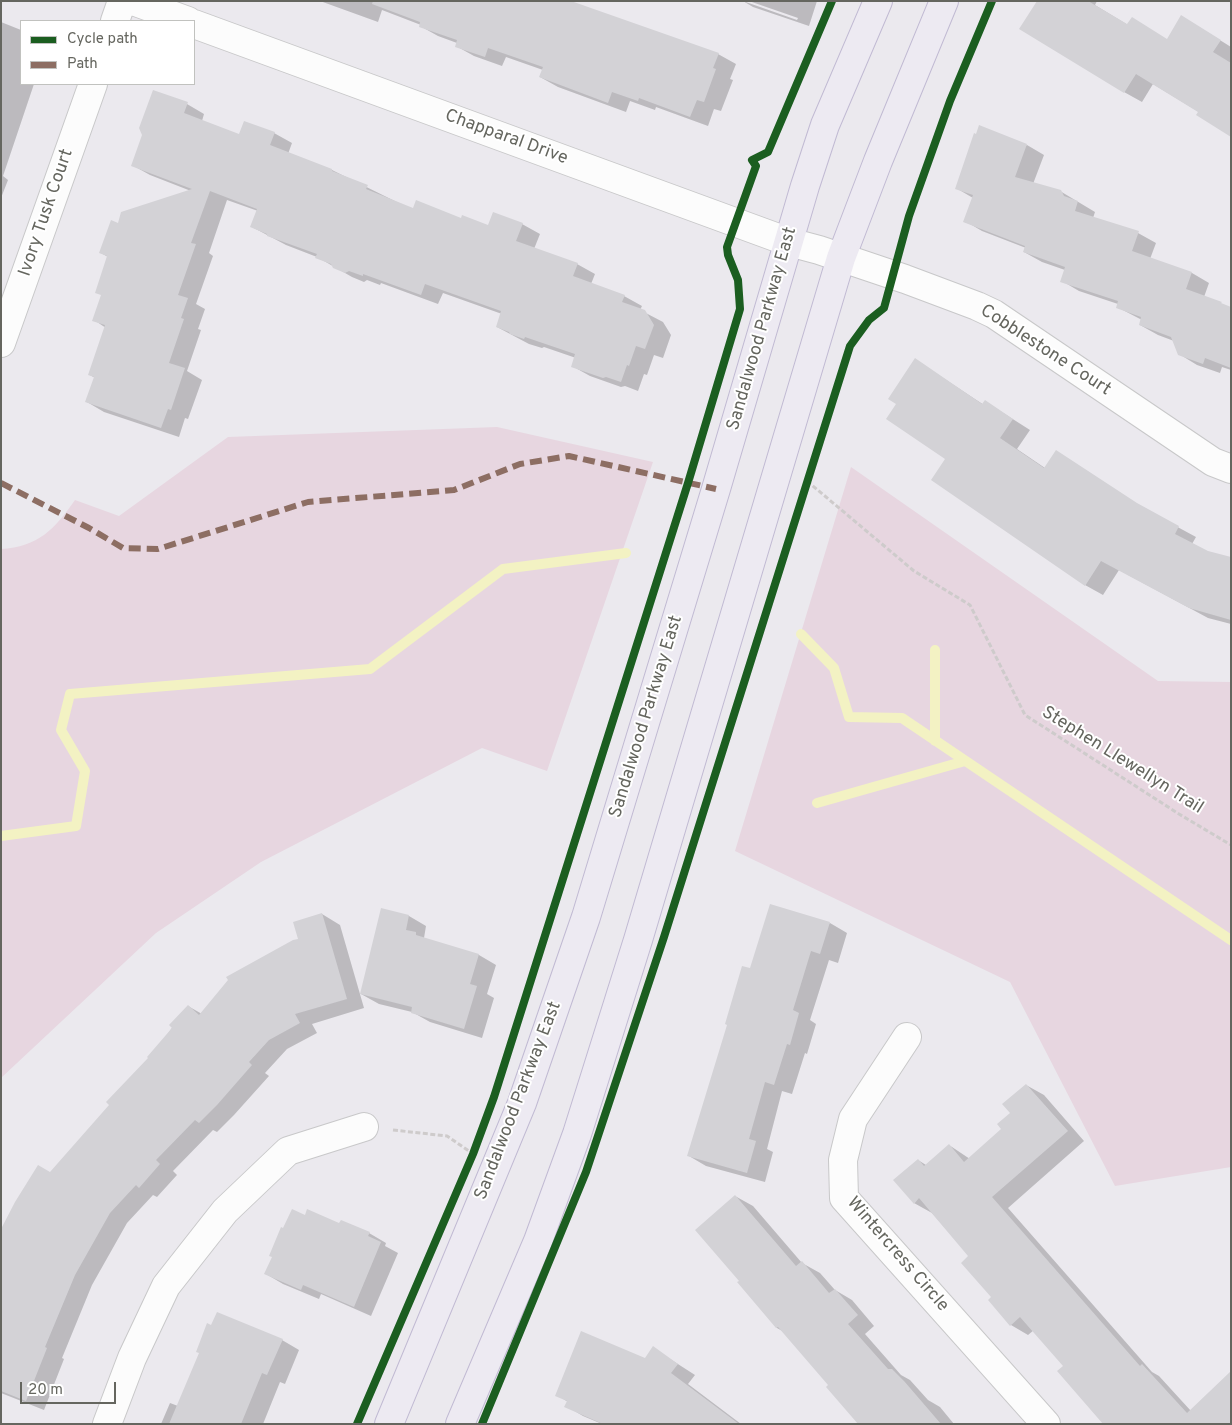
<!DOCTYPE html>
<html>
<head>
<meta charset="utf-8">
<style>
  body { margin:0 }
  #map { position:relative; width:1232px; height:1425px; overflow:hidden; background:#ebe9ee; font-family:Overpass,sans-serif }
  canvas { display:block }
  .frame { position:absolute; inset:0; border:2px solid #65665f; pointer-events:none }
  .legend { position:absolute; left:20px; top:20px; width:175px; height:65px; box-sizing:border-box; background:#fff; border:1px solid #c1c2bf; margin:0; padding:6px 9px; list-style:none; font-size:15px; color:#65665f }
  .legend li { display:flex; align-items:center; gap:10px; height:25px }
  .legend b { width:25px; border:1px solid #c1c2bf }
  .scale { position:absolute; left:20px; top:1382px; width:96px; height:22px; box-sizing:border-box; border:2px solid #65665f; border-top:0; padding-left:6px; font-size:15px; line-height:18px; white-space:nowrap; color:#65665f; -webkit-text-stroke:4px #fff; paint-order:stroke }
</style>
</head>
<body>
<div id="map">
<canvas width="1232" height="1425"></canvas>
<div class="frame"></div>
<ul class="legend">
<li><b style="height:6px;background:#1b5e20"></b>Cycle path</li>
<li><b style="height:6px;background:#8d6e63"></b>Path</li>
</ul>
<div class="scale">20 m</div>
</div>
<script>
const ctx = document.querySelector('canvas').getContext('2d');
ctx.lineJoin = 'round';
function paint(path, color) { ctx.fillStyle = color; ctx.fill(path, 'evenodd'); }
function trace(path, color, width, dash) { ctx.strokeStyle = color; ctx.lineWidth = width; ctx.lineCap = dash ? 'butt' : 'round'; ctx.setLineDash(dash || []); ctx.stroke(path); }
function label(font, color, halo, rows, align = 'center') {
  ctx.font = font + ' Overpass,sans-serif'; ctx.lineWidth = 4; ctx.setLineDash([]); ctx.textBaseline = 'middle'; ctx.strokeStyle = halo; ctx.fillStyle = color; for (const [text, x, y, turn = 0] of rows) {
    ctx.save(); ctx.translate(x, y); ctx.rotate((+turn || 0) * Math.PI / 180); ctx.textAlign = isNaN(turn) ? turn : align; if (halo) ctx.strokeText(text, 0, 0); ctx.fillText(text, 0, 0); ctx.restore();
  }
}
const green = new Path2D(`
  M 497,427 L 653,462 L 547,771 L 482,748 L 261,862 L 156,933 L 1,1078 L 1,549 C 38,547 55,529 75,500 L 119,516 L 228,437 Z
  M 851,467 L 1158,681 L 1231,682 L 1231,1167 L 1115,1186 L 1010,982 L 735,851 Z`);
const shadow = new Path2D(`
  M 320,1 L 567,1 L 718,54 L 736,64 L 730,79 L 733,80 L 721,111 L 714,109 L 708,126 L 656,107 L 655,110 L 630,101 L 626,112 L 558,87 L 540,77 L 543,70 L 506,57 L 502,66 L 474,56 L 456,46 L 457,43 L 438,36 L 420,26 L 421,25 L 382,10 L 378,22 Z
  M 743,1 L 797,20 L 798,18 L 749,1 L 817,1 L 809,26 L 753,7 Z
  M 1038,1 L 1097,1 L 1095,5 L 1128,25 L 1167,40 L 1199,27 L 1231,47 L 1231,135 L 1199,112 L 1153,84 L 1142,102 L 1124,92 Z
  M 1,22 L 21,30 L 21,84 L 34,84 L 3,176 L 8,180 L 1,198 Z
  M 187,104 L 204,114 L 202,121 L 240,136 L 274,133 L 292,143 L 288,154 L 332,170 L 413,210 L 489,226 L 522,224 L 540,234 L 534,249 L 577,264 L 595,274 L 591,284 L 624,296 L 642,306 L 640,310 L 663,322 L 671,335 L 663,358 L 654,355 L 647,375 L 644,374 L 638,391 L 625,386 L 621,387 L 590,376 L 572,366 L 576,358 L 544,347 L 542,348 L 529,344 L 497,327 L 502,314 L 443,293 L 438,304 L 381,283 L 380,285 L 367,280 L 364,282 L 352,277 L 317,257 L 286,245 L 252,227 L 258,211 L 227,200 L 209,253 L 213,256 L 196,304 L 205,309 L 198,329 L 201,330 L 187,371 L 202,380 L 188,419 L 185,418 L 179,437 L 104,412 L 87,402 L 95,378 L 90,375 L 106,328 L 94,320 L 102,295 L 108,257 L 101,253 L 118,225 L 191,191 L 150,175 L 132,165 Z
  M 1027,145 L 1044,155 L 1033,184 L 1060,191 L 1095,212 L 1093,218 L 1138,233 L 1156,243 L 1150,259 L 1192,273 L 1209,283 L 1204,297 L 1231,308 L 1231,370 L 1222,367 L 1220,373 L 1197,365 L 1179,354 L 1174,341 L 1158,335 L 1140,325 L 1142,320 L 1117,307 L 1118,304 L 1079,291 L 1062,281 L 1065,270 L 1042,262 L 1024,252 L 1026,248 L 982,231 L 965,221 L 973,198 L 956,188 Z
  M 916,360 L 984,405 L 986,402 L 1030,430 L 1017,449 L 1045,468 L 1148,511 L 1196,537 L 1192,544 L 1231,565 L 1231,624 L 1208,618 L 1119,570 L 1103,595 L 1085,585 L 947,459 L 897,404 Z
  M 382,910 L 409,916 L 426,926 L 424,938 L 425,939 L 479,955 L 496,965 L 487,994 L 494,998 L 482,1038 L 430,1022 L 412,1012 L 379,1004 L 361,994 Z
  M 322,914 L 340,925 L 364,1008 L 312,1024 L 317,1033 L 287,1049 L 265,1073 L 269,1076 L 234,1115 L 217,1132 L 213,1130 L 173,1171 L 177,1175 L 157,1197 L 153,1195 L 127,1223 L 92,1285 L 62,1358 L 64,1359 L 44,1410 L 1,1393 L 1,1241 L 51,1174 L 150,1058 L 188,1006 L 202,1014 L 300,940 Z
  M 830,923 L 847,933 L 838,963 L 829,960 L 810,1020 L 816,1024 L 807,1054 L 805,1053 L 792,1094 L 782,1091 L 767,1149 L 773,1152 L 765,1182 L 706,1166 L 689,1156 L 751,970 Z
  M 1026,1085 L 1044,1095 L 1084,1141 L 1008,1208 L 1152,1372 L 1159,1376 L 1191,1411 L 1231,1424 L 1105,1424 L 1065,1366 L 1034,1330 L 1028,1335 L 1011,1325 L 970,1256 L 932,1213 L 914,1203 L 918,1160 L 926,1165 L 949,1145 L 970,1159 L 1003,1129 Z
  M 735,1196 L 753,1206 L 802,1263 L 820,1273 L 835,1290 L 852,1300 L 874,1326 L 865,1334 L 901,1375 L 910,1380 L 928,1400 L 940,1407 L 954,1424 L 860,1424 L 830,1385 L 784,1332 L 777,1328 L 741,1281 Z
  M 305,1217 L 369,1233 L 386,1243 L 385,1246 L 398,1253 L 371,1316 L 321,1294 L 319,1299 L 283,1284 L 266,1274 Z
  M 212,1326 L 282,1340 L 299,1350 L 285,1384 L 280,1382 L 263,1424 L 161,1424 L 170,1403 L 178,1406 Z
  M 653,1348 L 695,1375 L 688,1384 L 741,1424 L 602,1424 L 583,1416 L 566,1406 L 568,1402 L 557,1395 L 645,1359 Z`);
const stream = new Path2D(`
  M 801,634 L 834,668 L 849,717 L 902,718 L 1231,940
  M 935,741 L 935,650
  M 817,803 L 965,761
  M 1,836 L 76,826 L 85,771 L 61,730 L 70,694 L 370,669 L 503,569 L 626,553`);
const building = new Path2D(`
  M 373,1 L 571,1 L 719,53 L 713,68 L 716,69 L 704,102 L 697,100 L 690,117 L 639,98 L 638,101 L 612,92 L 608,103 L 539,77 L 543,67 L 488,48 L 485,57 L 455,47 L 457,40 L 419,27 L 420,22 L 372,4 Z
  M 1037,1 L 1088,1 L 1127,24 L 1132,17 L 1167,39 L 1181,15 L 1221,40 L 1213,52 L 1231,63 L 1231,137 L 1196,115 L 1198,112 L 1136,74 L 1124,93 L 1019,29 Z
  M 153,90 L 188,102 L 184,113 L 239,134 L 244,121 L 275,132 L 270,145 L 332,169 L 332,171 L 368,185 L 366,189 L 413,208 L 416,200 L 461,218 L 462,215 L 488,225 L 493,212 L 523,223 L 516,241 L 578,263 L 573,276 L 625,295 L 622,302 L 645,310 L 654,325 L 645,349 L 636,346 L 629,366 L 627,365 L 621,382 L 606,377 L 603,378 L 571,367 L 575,354 L 525,337 L 524,339 L 510,334 L 509,332 L 496,327 L 501,311 L 425,284 L 421,295 L 363,274 L 363,276 L 349,271 L 345,273 L 333,268 L 331,264 L 315,258 L 317,254 L 267,236 L 267,234 L 250,227 L 257,209 L 210,191 L 191,243 L 196,244 L 178,295 L 188,298 L 181,318 L 184,319 L 169,363 L 185,368 L 171,410 L 168,409 L 161,428 L 85,402 L 94,377 L 88,375 L 105,325 L 92,321 L 101,295 L 95,293 L 107,256 L 99,253 L 111,220 L 118,223 L 121,212 L 192,189 L 131,166 L 142,135 L 139,128 Z
  M 979,125 L 1027,144 L 1015,177 L 1061,190 L 1064,196 L 1078,201 L 1075,211 L 1139,231 L 1132,251 L 1192,272 L 1186,289 L 1222,302 L 1221,303 L 1231,307 L 1231,368 L 1205,358 L 1203,364 L 1178,355 L 1171,337 L 1139,325 L 1141,317 L 1116,308 L 1118,301 L 1060,282 L 1065,267 L 1023,252 L 1025,246 L 963,222 L 973,195 L 955,189 L 974,133 L 976,134 Z
  M 915,358 L 982,404 L 985,400 L 1013,419 L 1000,438 L 1044,468 L 1056,450 L 1137,503 L 1179,526 L 1175,534 L 1208,551 L 1231,557 L 1231,620 L 1189,608 L 1101,561 L 1085,586 L 931,480 L 945,459 L 886,419 L 896,404 L 888,399 Z
  M 770,904 L 830,922 L 820,954 L 811,951 L 793,1010 L 799,1013 L 790,1045 L 787,1044 L 774,1085 L 765,1082 L 749,1139 L 756,1141 L 747,1173 L 687,1156 L 727,1025 L 725,1024 L 742,966 L 750,968 Z
  M 381,908 L 409,915 L 406,930 L 416,932 L 416,935 L 479,954 L 470,984 L 477,986 L 464,1029 L 411,1013 L 412,1007 L 360,994 Z
  M 322,913 L 347,999 L 295,1014 L 300,1023 L 269,1040 L 249,1062 L 252,1065 L 217,1105 L 199,1123 L 195,1120 L 156,1160 L 160,1164 L 139,1188 L 136,1185 L 110,1213 L 75,1275 L 45,1347 L 47,1348 L 26,1401 L 1,1391 L 1,1229 L 15,1202 L 38,1165 L 50,1172 L 109,1105 L 106,1102 L 148,1058 L 147,1057 L 172,1028 L 169,1025 L 188,1005 L 199,1015 L 228,980 L 226,977 L 293,940 L 298,939 L 293,922 Z
  M 1026,1084 L 1068,1131 L 992,1197 L 1140,1366 L 1142,1364 L 1187,1413 L 1231,1371 L 1231,1424 L 1103,1424 L 1057,1371 L 1063,1366 L 1020,1317 L 1010,1326 L 988,1300 L 991,1297 L 961,1263 L 968,1256 L 919,1198 L 914,1204 L 893,1180 L 918,1159 L 924,1166 L 949,1144 L 964,1162 L 1001,1129 L 997,1124 L 1010,1113 L 1002,1104 Z
  M 735,1195 L 796,1266 L 802,1261 L 829,1293 L 835,1289 L 858,1315 L 848,1324 L 888,1369 L 892,1369 L 904,1381 L 941,1424 L 858,1424 L 826,1387 L 828,1385 L 778,1327 L 776,1328 L 737,1282 L 739,1281 L 695,1230 Z
  M 292,1209 L 305,1215 L 307,1209 L 339,1223 L 341,1220 L 370,1232 L 368,1236 L 381,1242 L 354,1307 L 303,1285 L 301,1290 L 264,1274 L 272,1257 L 269,1256 L 281,1227 L 283,1228 Z
  M 217,1312 L 283,1339 L 267,1375 L 262,1373 L 241,1424 L 169,1424 L 199,1353 L 196,1352 L 207,1323 L 211,1325 Z
  M 581,1331 L 645,1358 L 653,1346 L 678,1364 L 671,1373 L 739,1424 L 603,1424 L 564,1407 L 567,1401 L 555,1396 Z`);
const path = new Path2D(`
  M 807,481 L 914,571 L 970,605 L 1025,715 L 1179,814 L 1231,845
  M 393,1130 L 447,1136 L 469,1151`);
const minor = new Path2D(`
  M 133,1 L 188,21
  M 115,21 L 122,1
  M 194,24 L 789,242 L 819,250 L 905,279 L 977,306 L 994,314 L 1213,462 L 1231,469
  M 1,343 L 93,84
  M 907,1037 L 853,1119 L 843,1160 L 844,1198 L 1046,1424
  M 107,1424 L 132,1358 L 166,1286 L 225,1211 L 288,1151 L 364,1127`);
const major = new Path2D(`
  M 389,1424 L 522,1103 L 586,917 L 716,489 L 805,186 L 825,125 L 878,1
  M 460,1424 L 538,1241 L 577,1134 L 638,940 L 841,258 L 878,161 L 944,1`);
const quiet = new Path2D(`
  M 1,483 L 89,528 L 123,548 L 158,549 L 308,502 L 454,490 L 520,464 L 569,456 L 716,489`);
const cycleway = new Path2D(`
  M 357,1424 L 473,1154 L 494,1097 L 688,483 L 740,309 L 738,280 L 728,255 L 727,247 L 756,166 L 752,160 L 768,152 L 832,1
  M 482,1424 L 586,1172 L 664,937 L 850,346 L 869,320 L 884,308 L 909,216 L 950,101 L 992,1`);
const streetNames = [
  ["Chapparal Drive",506,138,20],
  ["Ivory Tusk Court",47,213,-71],
  ["Sandalwood Parkway East",763,329,-74],
  ["Cobblestone Court",1045,351,33],
  ["Sandalwood Parkway East",647,717,-73],
  ["Stephen Llewellyn Trail",1122,761,32],
  ["Sandalwood Parkway East",519,1101,-69],
  ["Wintercress Circle",897,1255,49]
];
paint(green, '#e7d6e0');
paint(shadow, '#0003');
trace(stream, '#f3f2c3', 10);
paint(building, '#d3d2d6');
trace(minor, '#c8c8c9', 30);
trace(major, '#c1bad3', 30);
trace(path, '#cecbcb', 3, [5, 2.5]);
trace(minor, '#fcfcfc', 28);
trace(major, '#edeaf2', 28);
trace(quiet, '#8d6e63', 6, [12, 6]);
trace(cycleway, '#1b5e20', 8);
label('18px', '#65665f', '#fff', streetNames);
</script>
</body>
</html>
